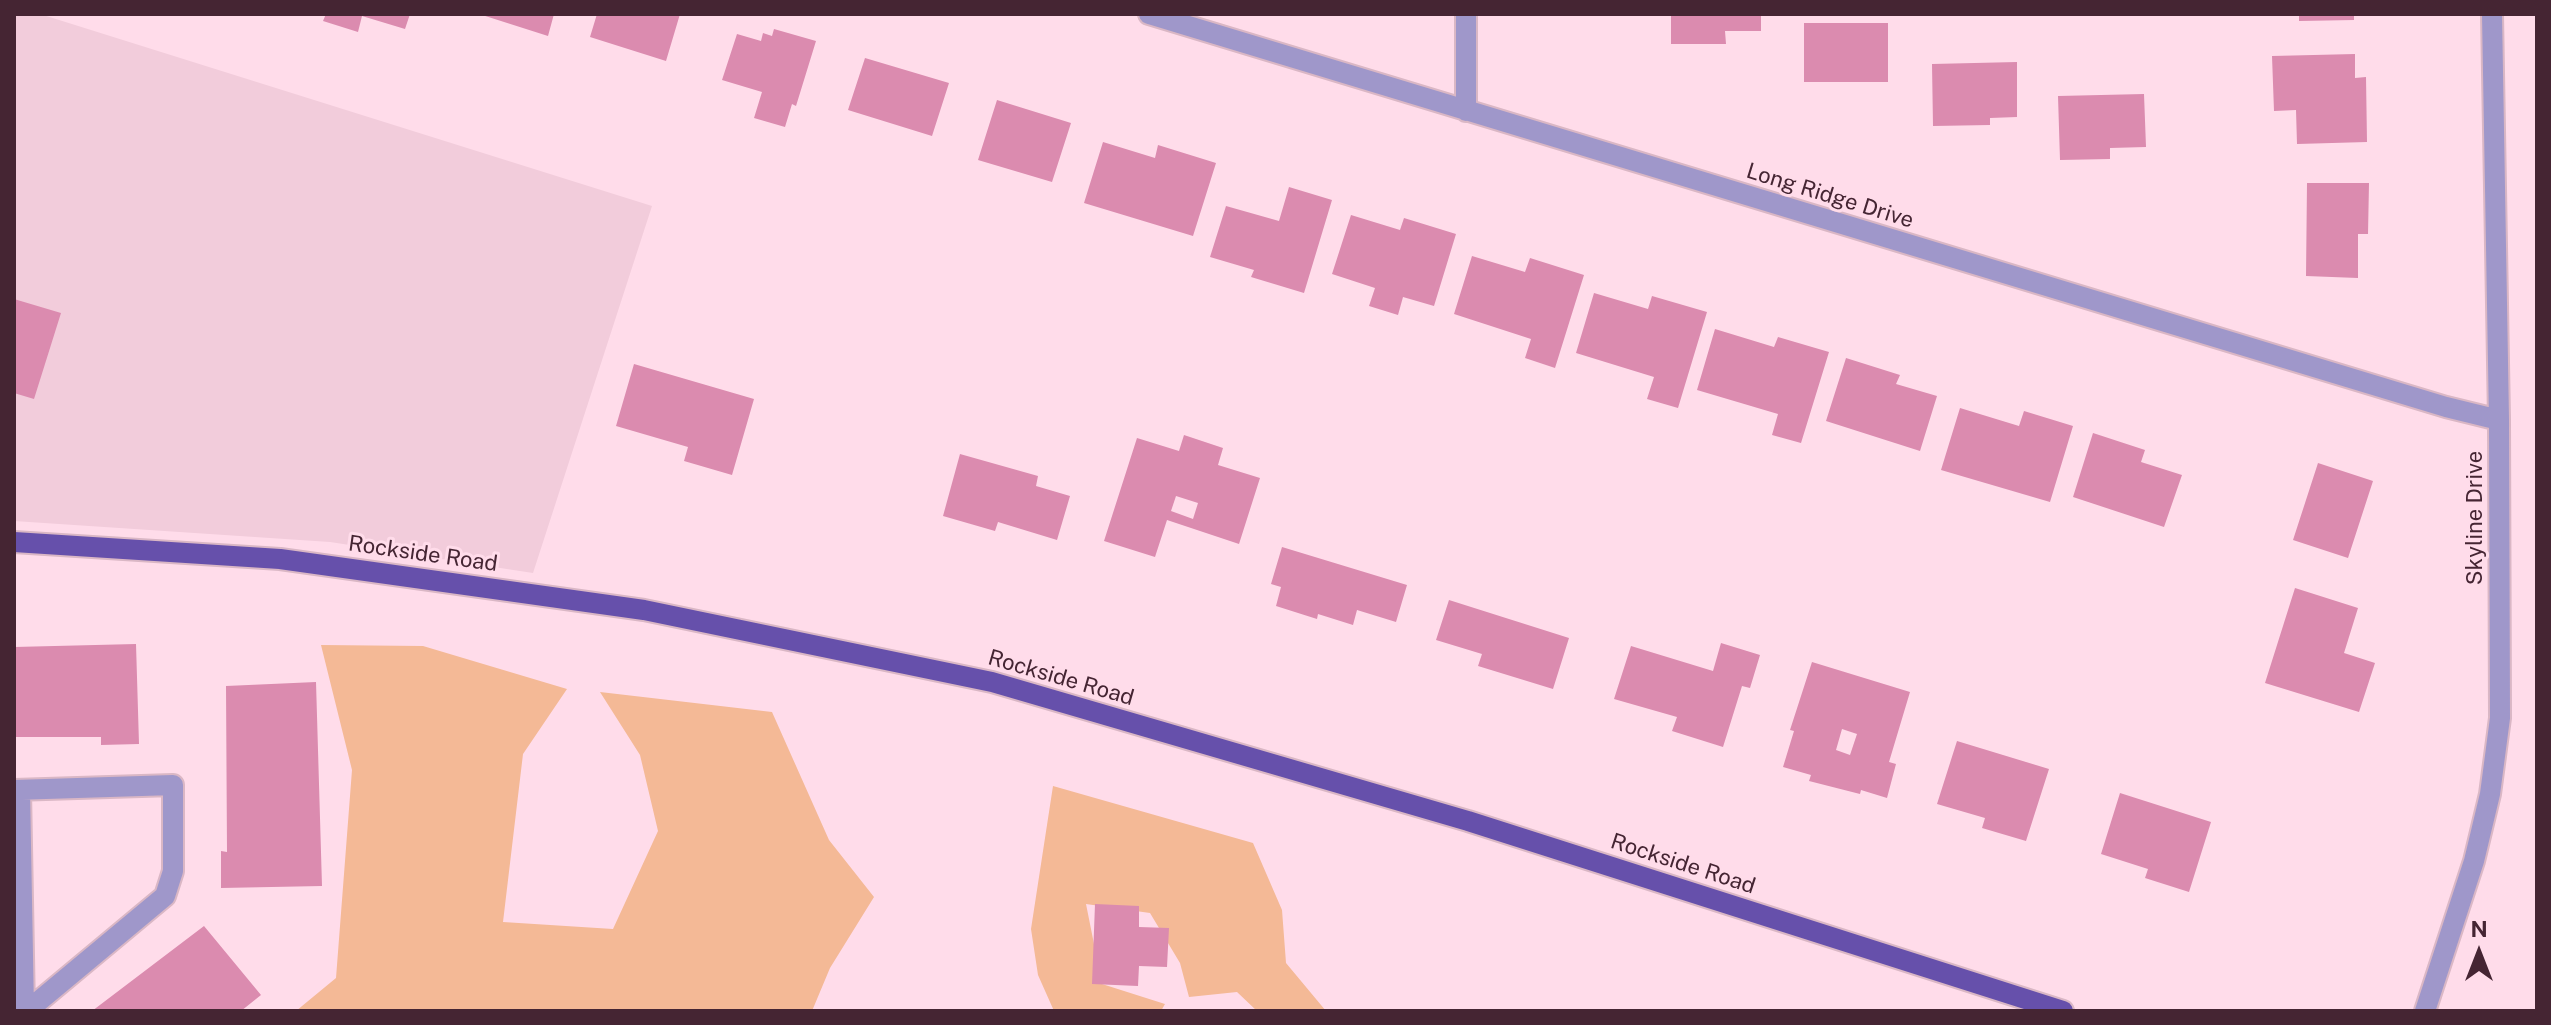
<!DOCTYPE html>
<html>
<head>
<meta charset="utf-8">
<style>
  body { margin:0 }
  #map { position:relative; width:2551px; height:1025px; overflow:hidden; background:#ffdcea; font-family:"Public Sans",sans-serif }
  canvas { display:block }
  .frame { position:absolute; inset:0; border:16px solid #452533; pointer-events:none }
  .north { position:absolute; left:2439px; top:913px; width:80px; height:80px; -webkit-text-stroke:6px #ffdcea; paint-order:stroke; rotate:0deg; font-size:22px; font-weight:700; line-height:32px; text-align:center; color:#452533 }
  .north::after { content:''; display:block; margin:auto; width:28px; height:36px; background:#452533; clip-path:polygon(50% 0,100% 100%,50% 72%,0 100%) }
</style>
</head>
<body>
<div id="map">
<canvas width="2551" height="1025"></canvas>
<div class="frame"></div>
<div class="north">N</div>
</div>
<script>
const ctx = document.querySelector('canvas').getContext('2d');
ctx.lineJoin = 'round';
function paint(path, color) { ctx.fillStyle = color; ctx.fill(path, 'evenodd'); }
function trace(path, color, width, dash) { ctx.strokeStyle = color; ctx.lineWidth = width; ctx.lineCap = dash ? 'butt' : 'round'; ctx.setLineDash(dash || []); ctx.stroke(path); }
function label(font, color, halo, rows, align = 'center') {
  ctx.font = font + ' "Public Sans",sans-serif'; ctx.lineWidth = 6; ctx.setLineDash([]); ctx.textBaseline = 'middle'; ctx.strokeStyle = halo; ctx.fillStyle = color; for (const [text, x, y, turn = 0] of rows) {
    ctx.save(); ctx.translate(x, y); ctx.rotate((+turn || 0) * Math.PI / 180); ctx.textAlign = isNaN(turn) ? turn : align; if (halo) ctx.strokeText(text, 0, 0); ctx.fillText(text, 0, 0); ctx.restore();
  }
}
const built = new Path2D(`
  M 14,14 L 40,14 L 652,206 L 533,573 L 330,542 L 14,521 Z`);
const green = new Path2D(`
  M 321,645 L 423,646 L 567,689 L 523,754 L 503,922 L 613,929 L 658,831 L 640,755 L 600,692 L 772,712 L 829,840 L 874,897 L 830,968 L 812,1011 L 296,1011 L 336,978 L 352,770 Z
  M 1053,786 L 1253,843 L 1282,910 L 1286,963 L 1326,1011 L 1257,1011 L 1237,992 L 1189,997 L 1180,963 L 1150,913 L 1086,904 L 1102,984 L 1165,1004 L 1161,1011 L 1054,1011 L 1038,975 L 1031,929 Z`);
const building = new Path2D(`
  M 326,14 L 410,14 L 405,29 L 362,16 L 358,32 L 323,21 Z
  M 479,14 L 554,14 L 548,36 Z
  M 597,14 L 680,14 L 666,61 L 590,37 Z
  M 1671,14 L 1761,14 L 1761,31 L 1725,31 L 1726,44 L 1671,44 Z
  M 2299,14 L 2354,14 L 2354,20 L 2299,21 Z
  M 1804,23 L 1888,23 L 1888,82 L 1804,82 Z
  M 774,29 L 816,41 L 796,106 L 792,104 L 785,127 L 754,118 L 762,92 L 722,80 L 737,34 L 761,41 L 763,33 L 772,36 Z
  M 2355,54 L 2355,78 L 2366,77 L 2367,142 L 2297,144 L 2296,110 L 2274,111 L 2272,56 Z
  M 865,58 L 949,83 L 932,136 L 848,110 Z
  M 2017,62 L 2017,117 L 1990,118 L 1990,125 L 1933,126 L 1932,64 Z
  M 2144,94 L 2146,147 L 2110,148 L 2110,159 L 2060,160 L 2058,96 Z
  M 997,100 L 1071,123 L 1052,182 L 978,160 Z
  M 1103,142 L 1155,158 L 1158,145 L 1216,163 L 1193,236 L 1084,203 Z
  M 2307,183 L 2369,183 L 2368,234 L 2358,234 L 2358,278 L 2306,276 Z
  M 1289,187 L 1332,200 L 1304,293 L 1251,277 L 1254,270 L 1210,257 L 1226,206 L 1279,221 Z
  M 1351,215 L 1400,230 L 1404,218 L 1456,234 L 1434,306 L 1403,297 L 1398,315 L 1369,306 L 1375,288 L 1332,274 Z
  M 1472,256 L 1525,272 L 1530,258 L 1584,275 L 1555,368 L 1525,358 L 1531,339 L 1454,314 Z
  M 1594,293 L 1648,309 L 1652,296 L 1707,312 L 1678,408 L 1647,399 L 1654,377 L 1576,353 Z
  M 14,299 L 61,313 L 34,399 L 14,393 Z
  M 1715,329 L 1774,347 L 1778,337 L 1829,352 L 1801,443 L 1772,435 L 1778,414 L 1697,390 Z
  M 1846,358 L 1900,375 L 1896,384 L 1937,396 L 1920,451 L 1826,421 Z
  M 634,364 L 754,399 L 732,475 L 684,461 L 688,447 L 616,426 Z
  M 1960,408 L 2019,426 L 2024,411 L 2073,426 L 2050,502 L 1941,470 Z
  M 2093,433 L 2145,450 L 2141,462 L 2182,475 L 2164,527 L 2073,497 Z
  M 1184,435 L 1223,448 L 1218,465 L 1260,478 L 1239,544 L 1167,520 L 1155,557 L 1104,541 L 1137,438 L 1179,451 ZM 1176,496 L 1198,503 L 1193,519 L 1171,511 Z
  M 960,454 L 1038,476 L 1036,486 L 1070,496 L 1057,540 L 998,522 L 995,531 L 943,516 Z
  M 2318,463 L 2373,481 L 2348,558 L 2293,540 Z
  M 1282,547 L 1407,585 L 1396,622 L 1357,610 L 1353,625 L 1318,614 L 1317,619 L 1276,606 L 1281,587 L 1271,584 Z
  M 2295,588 L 2358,608 L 2344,653 L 2375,663 L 2359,712 L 2265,683 Z
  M 1449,600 L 1569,638 L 1553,689 L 1478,666 L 1482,654 L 1436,640 Z
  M 1721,643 L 1760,655 L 1750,688 L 1742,686 L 1723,747 L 1672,731 L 1677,717 L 1614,699 L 1631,646 L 1713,671 Z
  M 136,644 L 139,744 L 101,745 L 101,737 L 14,737 L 14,647 Z
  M 1812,662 L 1910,692 L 1889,762 L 1896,764 L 1887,798 L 1861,790 L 1860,794 L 1809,781 L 1811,775 L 1783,767 L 1794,731 L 1790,730 ZM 1842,729 L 1857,734 L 1850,755 L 1836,750 Z
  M 316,682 L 322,886 L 221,888 L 221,851 L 227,852 L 226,686 Z
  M 1957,741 L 2049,769 L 2026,841 L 1982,828 L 1985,818 L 1937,804 Z
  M 2120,793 L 2211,822 L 2189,892 L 2145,878 L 2148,869 L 2101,854 Z
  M 1095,904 L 1139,906 L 1139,927 L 1169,928 L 1167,967 L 1139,966 L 1138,986 L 1092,984 Z
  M 204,926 L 261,995 L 241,1011 L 92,1011 Z`);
const minor = new Path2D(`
  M 1149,14 L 2446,407 L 2499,420
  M 1466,14 L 1466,111
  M 14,790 L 173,785 L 173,871 L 165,896 L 27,1011
  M 20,790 L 24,1011
  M 2425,1011 L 2474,861 L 2490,794 L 2500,718 L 2499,420 L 2492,14`);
const primary = new Path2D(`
  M 14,542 L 280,559 L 644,610 L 992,682 L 1468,821 L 2063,1011`);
const streetNames = [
  ["Long Ridge Drive",1830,196,17],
  ["Skyline Drive",2475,518,-90],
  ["Rockside Road",423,554,8],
  ["Rockside Road",1061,678,16],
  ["Rockside Road",1683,864,18]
];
paint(built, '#f2ccdb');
paint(green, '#f4b996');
paint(building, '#db8baf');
trace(minor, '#dab7c5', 24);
trace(primary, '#dab7c5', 24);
trace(minor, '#9f97ca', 20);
trace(primary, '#6650ab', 20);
label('22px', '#452533', '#ffdcea', streetNames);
</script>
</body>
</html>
